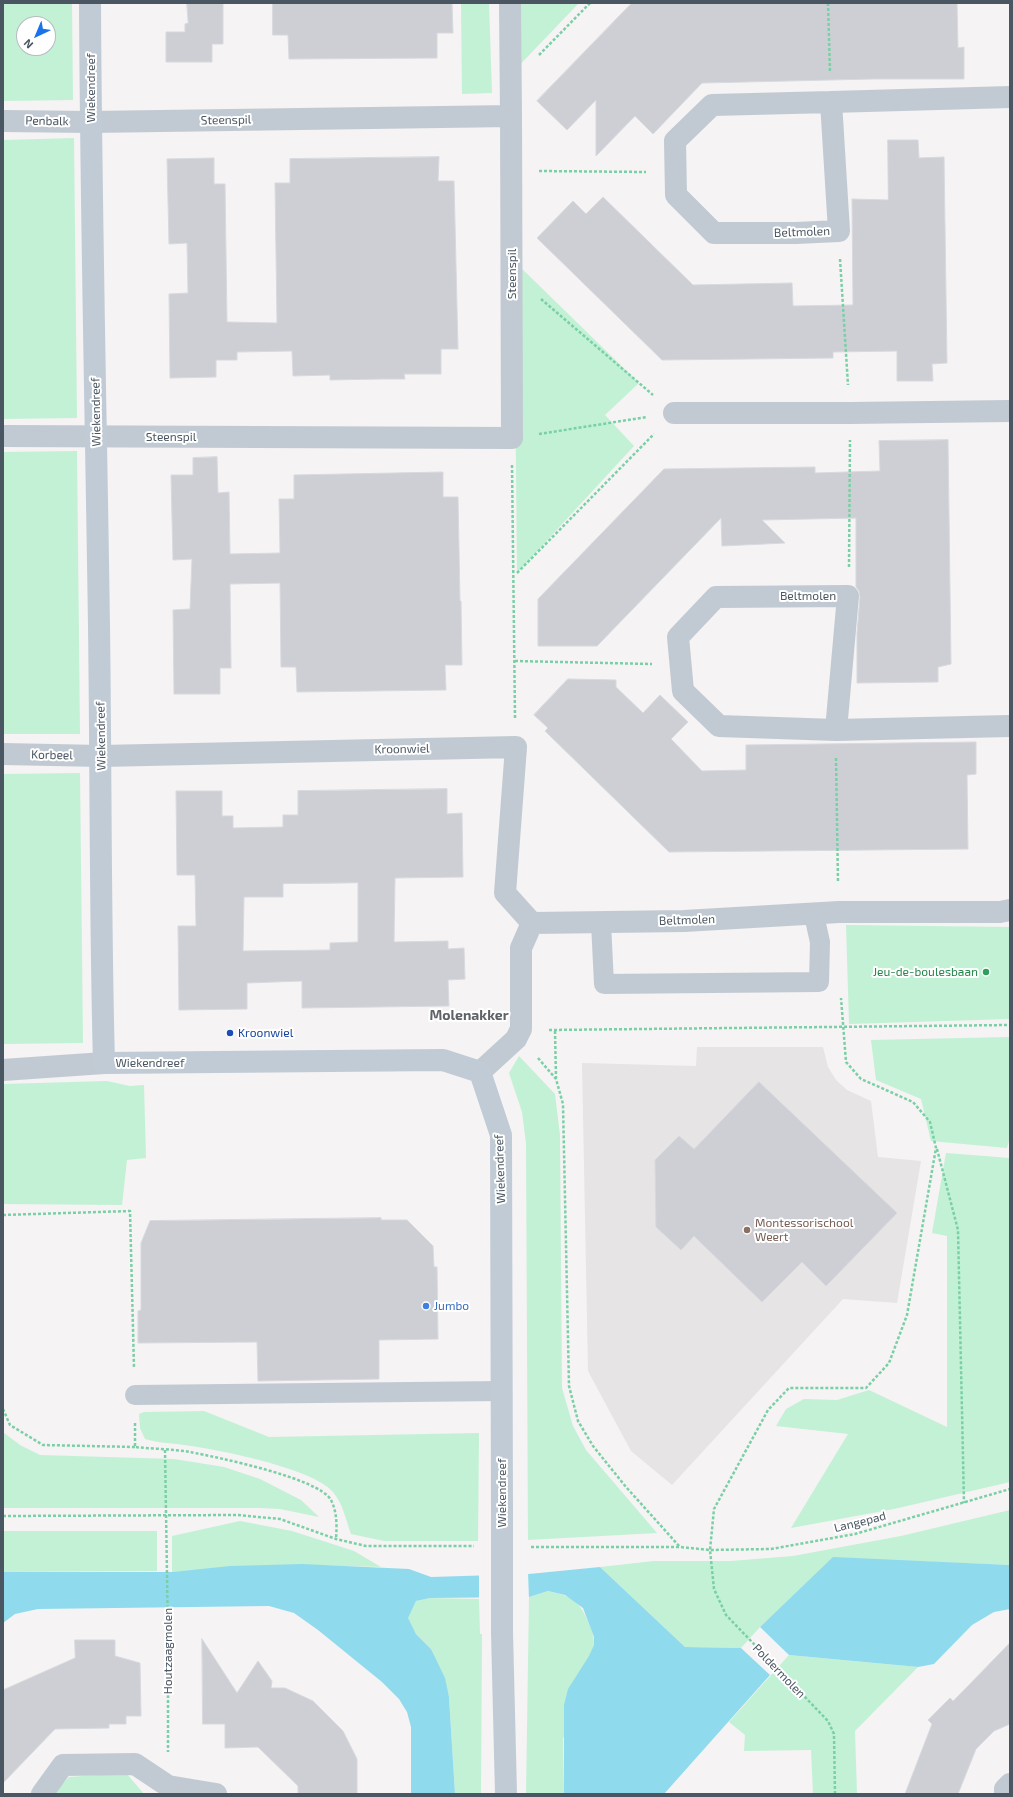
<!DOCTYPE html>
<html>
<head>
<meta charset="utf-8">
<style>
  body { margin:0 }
  #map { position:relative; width:1013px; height:1797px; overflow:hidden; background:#f5f3f3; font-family:"Exo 2",sans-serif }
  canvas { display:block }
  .frame { position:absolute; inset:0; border:4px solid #4a5661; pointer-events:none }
  .north { position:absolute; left:16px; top:16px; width:40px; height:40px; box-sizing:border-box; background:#fff; border:1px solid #b7bbc0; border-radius:50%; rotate:224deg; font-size:11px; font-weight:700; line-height:16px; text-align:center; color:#4a5661 }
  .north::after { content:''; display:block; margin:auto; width:14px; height:18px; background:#1a73e8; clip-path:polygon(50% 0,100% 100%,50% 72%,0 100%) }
</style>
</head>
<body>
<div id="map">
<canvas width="1013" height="1797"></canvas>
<div class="frame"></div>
<div class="north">N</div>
</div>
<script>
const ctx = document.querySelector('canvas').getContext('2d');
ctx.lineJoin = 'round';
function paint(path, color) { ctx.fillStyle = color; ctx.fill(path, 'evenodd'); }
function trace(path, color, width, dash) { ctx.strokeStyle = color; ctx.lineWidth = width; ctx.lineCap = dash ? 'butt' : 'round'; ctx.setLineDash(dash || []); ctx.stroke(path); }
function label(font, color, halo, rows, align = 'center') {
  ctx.font = font + ' "Exo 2",sans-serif'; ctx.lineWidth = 4; ctx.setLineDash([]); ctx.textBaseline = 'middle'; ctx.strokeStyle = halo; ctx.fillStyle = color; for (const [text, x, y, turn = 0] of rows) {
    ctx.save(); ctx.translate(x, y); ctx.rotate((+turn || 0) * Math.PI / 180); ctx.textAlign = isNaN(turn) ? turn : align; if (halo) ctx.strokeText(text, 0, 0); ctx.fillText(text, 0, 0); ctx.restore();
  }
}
const education = new Path2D(`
  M 697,1047 L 823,1047 L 828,1067 L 836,1080 L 847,1090 L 871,1101 L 878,1157 L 921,1161 L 897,1303 L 843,1299 L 672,1485 L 631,1451 L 588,1371 L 582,1063 L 696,1066 Z`);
const green = new Path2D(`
  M 3,3 L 72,3 L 73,100 L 3,101 ZM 24,24 L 48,24 L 48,48 L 24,48 Z
  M 461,3 L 489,3 L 492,93 L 462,94 Z
  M 508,3 L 579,3 L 511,74 Z
  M 74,138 L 77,418 L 3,419 L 3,140 Z
  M 514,261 L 639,383 L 605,415 L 634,446 L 517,573 Z
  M 77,451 L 80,734 L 3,734 L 3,452 Z
  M 80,773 L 83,1043 L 3,1044 L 3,774 Z
  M 846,925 L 1010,927 L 1010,1019 L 849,1024 Z
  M 1010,1037 L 1010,1137 L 1007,1148 L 931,1141 L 921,1099 L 876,1080 L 871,1040 Z
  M 519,1056 L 555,1094 L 560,1135 L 562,1388 L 573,1426 L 586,1450 L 657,1533 L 528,1540 L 526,1143 L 522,1112 L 509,1073 Z
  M 107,1081 L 130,1086 L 144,1085 L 146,1158 L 127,1160 L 122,1205 L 3,1204 L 3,1084 Z
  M 946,1153 L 1010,1158 L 1010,1482 L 894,1509 L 791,1528 L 848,1434 L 776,1426 L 786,1409 L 804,1399 L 837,1400 L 869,1390 L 947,1427 L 947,1236 L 932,1233 Z
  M 204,1411 L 269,1437 L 479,1433 L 478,1541 L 384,1541 L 351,1534 C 346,1520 343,1504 333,1492 C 313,1468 216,1449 184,1445 C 170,1443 158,1443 145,1439 L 140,1428 L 139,1414 L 144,1412 Z
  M 3,1432 L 20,1445 L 40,1455 L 174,1459 L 224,1467 L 260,1479 L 301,1500 L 319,1517 L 280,1509 L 260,1508 L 3,1508 Z
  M 1010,1510 L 1010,1565 L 833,1558 L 760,1627 L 741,1648 L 685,1647 L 600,1567 L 654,1561 L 731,1561 L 793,1556 L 901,1536 Z
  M 240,1521 L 292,1531 L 354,1551 L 381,1567 C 309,1564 244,1565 172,1572 L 172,1536 Z
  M 3,1531 L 157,1531 L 157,1571 L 3,1572 Z
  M 548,1591 C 572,1596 580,1601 589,1624 C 592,1631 594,1636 594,1645 L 563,1739 L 564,1794 L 526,1794 L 529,1597 Z
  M 430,1598 L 479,1599 L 480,1634 L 482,1634 L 481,1794 L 455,1794 L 449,1697 L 431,1649 L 416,1634 L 407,1618 L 416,1601 Z
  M 789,1655 L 918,1667 L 855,1731 L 857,1794 L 813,1794 L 811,1750 L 744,1751 L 745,1735 L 729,1722 Z
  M 126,1773 L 144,1794 L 53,1794 L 69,1777 Z`);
const water = new Path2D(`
  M 833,1557 L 1010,1565 L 1010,1609 L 994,1612 L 972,1625 L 934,1664 L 918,1667 L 789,1655 L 760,1627 Z
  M 302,1564 L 409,1569 L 431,1577 L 529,1574 L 600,1567 L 685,1647 L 741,1648 L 770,1675 L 664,1794 L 564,1794 L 564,1705 L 568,1689 L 589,1656 L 594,1645 L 594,1637 L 583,1608 L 565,1595 L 548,1591 L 529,1597 L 430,1598 L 416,1601 L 408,1618 L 416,1634 L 431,1649 L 445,1678 L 449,1697 L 455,1794 L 411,1794 L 411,1727 L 407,1712 L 399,1699 L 382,1682 L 318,1630 L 294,1613 L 269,1606 L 38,1609 L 15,1614 L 3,1623 L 3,1572 L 172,1572 L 230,1566 Z`);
const pier = new Path2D(`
  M 528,1572 L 529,1599 L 479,1601 L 479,1574 Z`);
const building = new Path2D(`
  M 187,3 L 223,3 L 223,44 L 212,44 L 212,62 L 166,62 L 166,32 L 185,32 L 185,24 L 188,23 Z
  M 273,3 L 452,3 L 453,33 L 437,33 L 437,58 L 289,59 L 288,35 L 273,35 Z
  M 632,3 L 957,3 L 958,48 L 964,47 L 964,79 L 873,79 L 702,83 L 653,134 L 635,116 L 596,156 L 596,100 L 567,130 L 537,101 Z
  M 888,140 L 918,140 L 919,158 L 944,157 L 947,363 L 932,364 L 933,381 L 897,381 L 897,351 L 833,352 L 833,358 L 662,360 L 537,238 L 573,201 L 586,214 L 603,197 L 693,285 L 792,283 L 793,306 L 853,305 L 852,199 L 888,200 Z
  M 439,157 L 438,181 L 454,181 L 458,349 L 441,349 L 441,374 L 404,374 L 405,379 L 382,379 L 330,380 L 330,375 L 293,376 L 292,351 L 237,352 L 237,360 L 216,360 L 216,377 L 170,378 L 169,294 L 188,293 L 187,243 L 169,244 L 167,159 L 214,158 L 214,184 L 225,184 L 227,322 L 277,323 L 275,183 L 290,183 L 290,159 Z
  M 948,440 L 951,664 L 938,667 L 938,682 L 857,683 L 857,633 L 860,597 L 859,591 L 856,587 L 856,518 L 762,520 L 785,543 L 722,546 L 721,518 L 597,646 L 538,646 L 538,599 L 664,469 L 815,467 L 815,473 L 880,471 L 879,441 Z
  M 217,457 L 218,493 L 229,492 L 230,554 L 280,553 L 279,499 L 294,499 L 294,475 L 443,472 L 443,497 L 458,497 L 460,601 L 461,601 L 462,665 L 445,665 L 446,690 L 297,692 L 296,667 L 281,667 L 280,583 L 230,584 L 231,668 L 220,668 L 220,694 L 174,694 L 173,610 L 190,609 L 192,559 L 173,560 L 171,475 L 193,475 L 193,458 Z
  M 568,679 L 616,680 L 616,687 L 643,713 L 660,695 L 688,722 L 671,739 L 702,771 L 746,770 L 746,745 L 976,742 L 976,774 L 967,775 L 968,849 L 669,852 L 545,731 L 548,728 L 534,715 Z
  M 447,789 L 447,814 L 462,813 L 463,877 L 395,878 L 394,942 L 448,941 L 448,949 L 464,948 L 465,979 L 448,980 L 449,1006 L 302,1008 L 302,981 L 247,983 L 247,1009 L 179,1010 L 178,926 L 196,926 L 195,875 L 177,875 L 176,791 L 222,791 L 222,816 L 233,816 L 233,828 L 283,827 L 283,815 L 298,815 L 298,791 ZM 358,883 L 358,942 L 330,943 L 330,950 L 243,951 L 244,897 L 283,897 L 283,884 Z
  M 759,1082 L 897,1213 L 826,1286 L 802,1262 L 762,1302 L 694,1236 L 681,1250 L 656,1227 L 655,1160 L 679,1136 L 694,1149 Z
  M 381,1218 L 381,1220 L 407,1220 L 433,1246 L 434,1267 L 437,1267 L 438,1339 L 379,1340 L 379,1379 L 258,1381 L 257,1342 L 138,1343 L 138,1311 L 141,1310 L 141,1243 L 150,1221 Z
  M 202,1639 L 237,1693 L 258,1661 L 272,1681 L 271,1688 L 285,1688 L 313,1701 L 343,1731 L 357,1759 L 357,1794 L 298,1794 L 298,1786 L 258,1747 L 225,1748 L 225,1724 L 203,1724 Z
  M 75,1640 L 115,1640 L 115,1656 L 140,1663 L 141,1716 L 126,1716 L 126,1724 L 109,1724 L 109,1728 L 55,1729 L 3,1783 L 3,1690 L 75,1658 Z
  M 1010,1643 L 1010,1724 L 994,1731 L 976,1749 L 958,1794 L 905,1794 L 932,1724 L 928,1720 L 950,1698 L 953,1701 Z`);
const path = new Path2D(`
  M 828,3 L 830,73
  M 539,55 L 590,3
  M 539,171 L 646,172
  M 840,259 L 848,385
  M 541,299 L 653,395
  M 539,434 L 647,417
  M 512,465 L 515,718
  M 849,567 L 850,440
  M 517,573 L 654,434
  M 515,661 L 652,664
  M 836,758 L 838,883
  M 549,1030 L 1010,1025
  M 555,1031 L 556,1078
  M 538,1058 L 556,1079 L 563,1104 L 569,1386 L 578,1421 L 593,1446 L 626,1487 L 680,1547
  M 937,1149 L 958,1230 L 964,1503
  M 3,1215 L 130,1211 L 134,1368
  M 3,1409 L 10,1425 L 43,1445 L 135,1447
  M 135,1423 L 135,1447 C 153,1449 173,1449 190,1452 C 216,1457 319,1478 331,1500 C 337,1512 337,1525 336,1539
  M 165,1450 L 168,1636 L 168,1752
  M 3,1516 L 238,1515 L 280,1519 L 336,1539 L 366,1546 L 474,1546
  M 531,1547 L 680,1547 L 710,1550 L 771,1549 L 855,1534 L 1010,1489
  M 835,1794 L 834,1734 L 828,1721 L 726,1615 L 714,1589 L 710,1550 L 714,1509 L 768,1410 L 789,1388 L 866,1388 L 889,1363 L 907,1315 L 936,1148 L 930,1122 L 913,1102 L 861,1079 L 846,1062 L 841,998`);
const lane = new Path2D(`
  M 601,923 L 604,984 L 819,982 L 820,942 L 814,915
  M 135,1395 L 501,1391`);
const street = new Path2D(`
  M 510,3 L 511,116
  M 831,102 L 839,231 L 796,233 L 714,233 L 676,195 L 675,141 L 712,105 Z
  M 831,102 L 1010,97
  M 3,121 L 90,122 L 511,116 L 512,438 L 3,436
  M 674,413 L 850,413 L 1010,411
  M 848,596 L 836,730 L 719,726 L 683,691 L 678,637 L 716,597 Z
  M 836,730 L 1010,726
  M 3,754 L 101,756 L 516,747 L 505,893 L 532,923
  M 3,1070 L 104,1063
  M 480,1072 L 516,1039 L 521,1029 L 521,948 L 532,923 L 684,921 L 839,912 L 1000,912 L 1010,910
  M 42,1794 L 63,1765 L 135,1764 L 168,1786 L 216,1794
  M 1005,1794 L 1005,1789 L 1010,1784`);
const secondary = new Path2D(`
  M 90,3 C 91,211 96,418 99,626 C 101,772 100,917 104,1063 L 443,1060 L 480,1072 L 501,1135 L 502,1513
  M 502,1632 L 506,1794`);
const secondaryBridge = new Path2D(`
  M 502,1513 L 502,1632`);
const markers = [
  [986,972,4,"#2e9e5b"],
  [230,1033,4,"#1a4fb4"],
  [747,1230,4,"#8d6e63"],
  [426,1306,4,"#3f7fe0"]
];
const streetNames = [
  ["Wiekendreef",91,88,-90],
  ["Steenspil",226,120,-1],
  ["Penbalk",47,121,1],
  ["Beltmolen",802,232,-2],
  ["Steenspil",512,274,-90],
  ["Wiekendreef",96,412,-91],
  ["Steenspil",171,437],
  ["Beltmolen",808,596],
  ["Wiekendreef",101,736,-91],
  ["Kroonwiel",402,749,-1],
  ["Korbeel",52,755,1],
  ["Beltmolen",687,920,-2],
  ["Wiekendreef",150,1063],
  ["Wiekendreef",500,1169,-92],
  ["Wiekendreef",502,1493,-90],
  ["Langepad",860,1522,-14],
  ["Houtzaagmolen",168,1651,-90],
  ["Poldermolen",779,1671,46]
];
const leisureNames = [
  ["Jeu-de-boulesbaan",978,972]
];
const transitNames = [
  ["Kroonwiel",238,1033]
];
const educationNames = [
  ["Montessorischool",755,1223],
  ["Weert",755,1237]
];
const shopNames = [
  ["Jumbo",434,1306]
];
const quarterNames = [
  ["Molenakker",469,1015]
];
paint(education, '#e6e4e5');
paint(green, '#c3f1d5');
paint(water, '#90daee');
paint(pier, '#f5f3f3');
paint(building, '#cdcfd5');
trace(building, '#d7d9de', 1);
trace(path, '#7ad0a6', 2.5, [3, 2]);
trace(lane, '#c1cad2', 20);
trace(street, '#c1cad2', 22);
trace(secondary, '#c1cbd6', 22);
trace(secondaryBridge, '#c1cbd6', 22);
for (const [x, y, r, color] of markers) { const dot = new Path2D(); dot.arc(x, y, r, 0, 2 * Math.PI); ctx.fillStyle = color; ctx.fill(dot); trace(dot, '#fff', 1.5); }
label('12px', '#4a5661', '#fff', streetNames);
label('12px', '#27864d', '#fff', leisureNames, 'right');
label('12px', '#164399', '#fff', transitNames, 'left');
label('12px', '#785e54', '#fff', educationNames, 'left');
label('12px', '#366cbe', '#fff', shopNames, 'left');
label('bold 14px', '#5f6368', '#fff', quarterNames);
</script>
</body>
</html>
